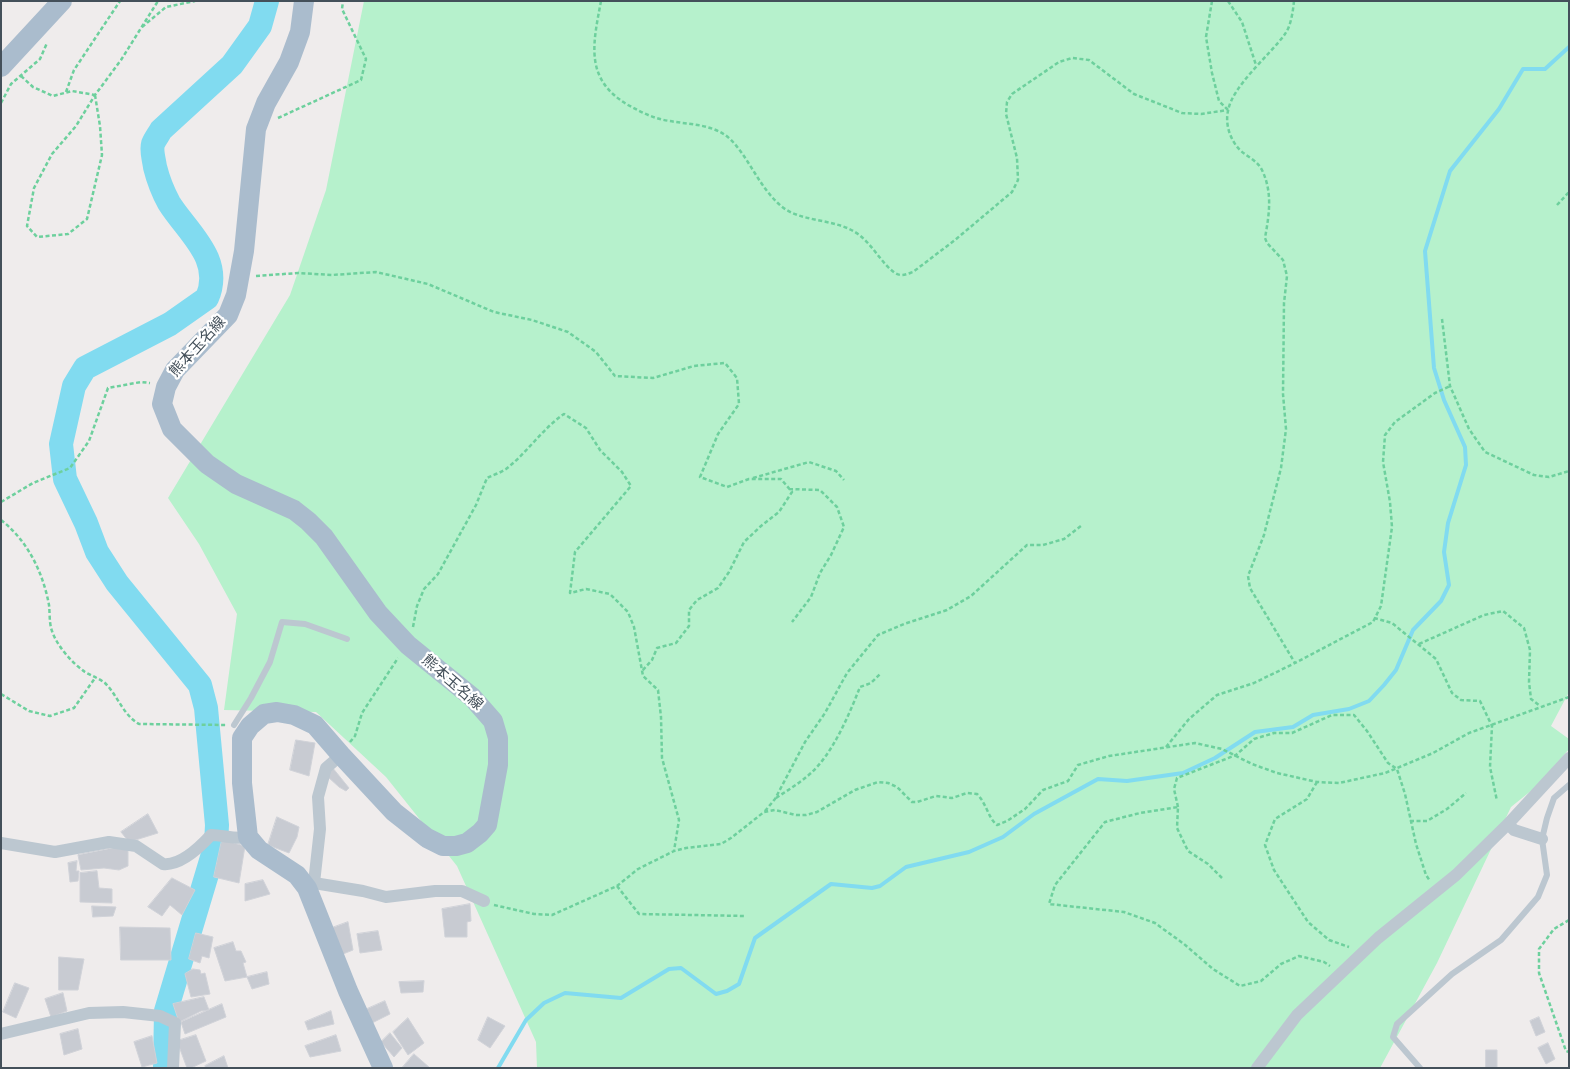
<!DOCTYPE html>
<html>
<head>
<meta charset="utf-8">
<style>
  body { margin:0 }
  #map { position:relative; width:1570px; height:1069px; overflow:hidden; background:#efecec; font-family:"Varela Round",sans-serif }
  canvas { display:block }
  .frame { position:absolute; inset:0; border:2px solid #44505a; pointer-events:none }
</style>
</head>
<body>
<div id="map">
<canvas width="1570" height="1069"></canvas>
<div class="frame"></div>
</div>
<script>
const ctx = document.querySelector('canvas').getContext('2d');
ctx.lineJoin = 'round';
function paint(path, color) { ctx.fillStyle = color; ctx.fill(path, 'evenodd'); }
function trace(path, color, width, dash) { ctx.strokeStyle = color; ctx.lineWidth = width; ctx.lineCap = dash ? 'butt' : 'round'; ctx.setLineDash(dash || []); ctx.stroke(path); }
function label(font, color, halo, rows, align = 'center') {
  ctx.font = font + ' "Varela Round","Noto Sans JP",sans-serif'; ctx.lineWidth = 4.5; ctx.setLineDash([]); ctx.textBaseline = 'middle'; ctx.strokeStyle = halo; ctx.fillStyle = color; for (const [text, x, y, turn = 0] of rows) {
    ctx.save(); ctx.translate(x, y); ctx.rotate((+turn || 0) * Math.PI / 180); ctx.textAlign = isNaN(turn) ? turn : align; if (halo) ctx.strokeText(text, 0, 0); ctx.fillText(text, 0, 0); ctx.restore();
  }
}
const green = new Path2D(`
  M 364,1 L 1569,1 L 1569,692 L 1551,726 L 1569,739 L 1569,749 L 1537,786 L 1511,807 L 1437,963 L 1380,1068 L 537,1068 L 536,1042 L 457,866 L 386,777 L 316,712 L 224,710 L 237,614 L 199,544 L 168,498 L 290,295 L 326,190 Z`);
const stream = new Path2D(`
  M 498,1068 L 526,1020 L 544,1003 L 565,993 L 621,998 L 669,969 L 681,968 L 716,994 L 727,991 L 739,984 L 755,938 L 831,884 L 872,888 L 880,886 L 906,867 L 969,852 L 1003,837 L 1034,814 L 1098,779 L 1127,781 L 1183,773 L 1215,758 L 1255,732 L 1293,727 L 1313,715 L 1349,709 L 1369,701 L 1384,685 L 1396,670 L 1413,630 L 1441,601 L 1449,585 L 1444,552 L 1448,523 L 1466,465 L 1465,447 L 1444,400 L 1434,368 L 1425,251 L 1450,171 L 1499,109 L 1523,69 L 1545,69 L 1569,47`);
const river = new Path2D(`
  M 165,1068 L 166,1011 L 216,844 L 217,825 L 206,708 L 200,685 L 117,583 L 97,552 L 86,523 L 65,479 L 61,444 L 74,386 L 85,368 L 170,324 L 207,298 C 224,259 187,232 169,203 C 163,192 158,179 155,167 C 154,159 151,151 153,144 C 155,139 159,134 161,130 L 232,65 L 260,26 L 267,1`);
const building = new Path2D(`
  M 296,740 L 315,743 L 309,776 L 290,770 Z
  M 332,767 L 349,788 L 346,791 L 339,787 L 328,777 Z
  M 148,814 L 158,833 L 129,842 L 121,832 Z
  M 277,817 L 299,827 L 297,837 L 289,853 L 268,845 Z
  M 222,840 L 245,846 L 239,883 L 214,877 Z
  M 128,845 L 128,866 L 119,870 L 104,868 L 81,870 L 78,855 Z
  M 77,861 L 76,871 L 79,871 L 78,881 L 70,882 L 68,863 Z
  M 97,871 L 99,888 L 112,889 L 112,903 L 80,902 L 80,873 Z
  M 172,878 L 195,890 L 182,915 L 170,905 L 162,916 L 148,907 Z
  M 263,880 L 270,894 L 245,901 L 245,884 Z
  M 470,904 L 471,921 L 467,922 L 467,937 L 445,937 L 442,909 Z
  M 92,906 L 116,907 L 113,916 L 93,917 Z
  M 348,922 L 353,950 L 338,956 L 329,929 Z
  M 120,927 L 170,928 L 171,960 L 121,960 Z
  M 378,931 L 382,950 L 360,953 L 357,934 Z
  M 196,933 L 213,937 L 209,958 L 202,956 L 200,963 L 189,959 Z
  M 233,942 L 236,951 L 241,951 L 246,962 L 243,963 L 247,977 L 225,981 L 214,948 Z
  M 59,957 L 84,959 L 78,990 L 59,990 Z
  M 193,969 L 200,970 L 201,974 L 205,973 L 210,994 L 191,997 L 185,974 Z
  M 267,972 L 269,984 L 252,989 L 247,977 Z
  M 424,981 L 423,992 L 401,993 L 399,982 Z
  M 15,983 L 29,988 L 16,1018 L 3,1012 Z
  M 63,993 L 67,1011 L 51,1017 L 45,999 Z
  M 204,997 L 209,1010 L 201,1011 L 179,1022 L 173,1004 Z
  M 385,1001 L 390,1014 L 372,1023 L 367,1009 Z
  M 222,1004 L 226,1017 L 185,1034 L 181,1022 Z
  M 331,1011 L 334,1024 L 308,1030 L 305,1022 Z
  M 488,1017 L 505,1026 L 490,1048 L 478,1040 Z
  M 1539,1017 L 1545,1032 L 1536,1036 L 1530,1021 Z
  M 408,1018 L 424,1043 L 408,1055 L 393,1032 Z
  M 78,1029 L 82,1049 L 64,1055 L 60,1034 Z
  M 390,1033 L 402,1048 L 394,1057 L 381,1042 Z
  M 196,1035 L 206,1061 L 191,1068 L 187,1068 L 177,1041 Z
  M 336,1035 L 341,1051 L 310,1057 L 305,1046 Z
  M 152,1036 L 157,1063 L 142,1067 L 134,1042 Z
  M 1548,1043 L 1555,1059 L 1546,1064 L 1538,1048 Z
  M 1486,1050 L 1497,1050 L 1497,1068 L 1486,1068 Z
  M 414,1054 L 430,1068 L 402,1068 Z
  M 224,1056 L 228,1068 L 206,1068 L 205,1066 Z`);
const path = new Path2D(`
  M 601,1 C 593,44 584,79 628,105 C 641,112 654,119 670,121 C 692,125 717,124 733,142 C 751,162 760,188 781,206 C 801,223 836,218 858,234 C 873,245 881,263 895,273 C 901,277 907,274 913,272 L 955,240 L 1012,192 L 1018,180 L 1017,158 L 1006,114 L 1007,102 L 1012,94 L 1059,62 L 1072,58 L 1089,60 L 1134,94 L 1182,113 L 1201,114 L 1228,110
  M 1212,1 L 1206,37 L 1212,73 L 1219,101 L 1228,110
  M 1228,1 L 1242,22 L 1256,65
  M 1294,1 C 1293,11 1291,26 1285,34 C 1270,55 1232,86 1228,111 C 1225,124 1230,140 1240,150 C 1247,157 1257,160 1262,170 C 1273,193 1269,215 1265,238 L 1267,243 L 1283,260 L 1287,276 L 1284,303 L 1283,394 L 1286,429 L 1281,468 L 1264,535 L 1248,576 L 1250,588 L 1295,663 L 1373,622 L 1381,606 L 1392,527 L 1390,502 L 1383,462 L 1385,435 L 1395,422 L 1435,393 L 1450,386
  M 142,27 L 166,7 L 195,1
  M 21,76 L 33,87 L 53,96 L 72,91 L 95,95
  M 66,92 L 74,70 L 120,1
  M 95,95 L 100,126 L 102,155 L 87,219 L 68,234 L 37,237 L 27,226 L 34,188 L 52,154 L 76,126 L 95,95 L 121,60 L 158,1
  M 1,103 L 11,84 L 40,59 L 47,43
  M 278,118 L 361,80 L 366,59 L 342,9 L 343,1
  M 1557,205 L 1569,192
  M 256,276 L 298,273 L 332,275 L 376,272 L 428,284 L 494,312 L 532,320 L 568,332 L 596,352 L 615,376 L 653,378 L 694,366 L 725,363 L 737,378 L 739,404 L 718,434 L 700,477 L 727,487 L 749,479 L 781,479 L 792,492 L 779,512 L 761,526 L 744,542 L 729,572 L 718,588 L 697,600 L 689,610 L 689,626 L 676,643 L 657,648 L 652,660 L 642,671
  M 1442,319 L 1450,386 L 1469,429 L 1485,452 L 1534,475 L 1549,477 L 1569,471
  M 753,478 L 809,462 L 836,471 L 844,480
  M 789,489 L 820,490 L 837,507 L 844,527 L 831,555 L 820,573 L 811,597 L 792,622
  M 1,502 L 33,483 L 70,468 L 89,441 L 108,388 L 141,382 L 150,383
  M 1,520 C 27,540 43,572 49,605 C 50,613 49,623 52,631 C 57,646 72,663 85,672 C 92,676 100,679 105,683 C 118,696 123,715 139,724 L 226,725
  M 1374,618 L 1392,623 L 1436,659 L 1452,693 L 1461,700 L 1480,701 L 1492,726 L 1490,767 L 1497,801
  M 413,627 L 417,606 L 424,589 L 438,574 L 476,505 L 487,478 C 493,475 500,473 506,469 C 527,453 542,429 564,414 L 586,428 L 600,450 L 622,472 L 631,486 L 575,552 L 570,593 L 586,589 L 610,594 L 628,612 L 634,627 L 643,676 L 658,690 L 661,717 L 662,758 L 679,820 L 674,851
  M 1419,644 L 1484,615 L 1503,611 L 1524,628 L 1530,650 L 1529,682 L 1531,699 L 1540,706
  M 1,694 L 29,711 L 50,716 L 74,708 L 95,678
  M 350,742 L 355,736 L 362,713 L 398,658
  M 1166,747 L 1189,719 L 1217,695 L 1254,683 L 1295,663
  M 1317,782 L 1307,799 L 1275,819 L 1265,845 L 1274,870 L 1308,922 L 1329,940 L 1349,947
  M 776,798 C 788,790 800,783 811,773 C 833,753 849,715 860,687 L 871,683 L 880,674
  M 1178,807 L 1174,789 L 1177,778 L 1236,755 L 1254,739 L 1274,733 L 1292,733 L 1332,715 L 1354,715 L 1367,731 L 1388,763 L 1397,769 L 1405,794 L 1416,844 L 1426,875 L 1430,881
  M 765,811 L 775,799 L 805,742 L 825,713 L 847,673 L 878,635 L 904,624 L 947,610 L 971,596 L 1027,545 L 1043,545 L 1064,539 L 1081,526
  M 1410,821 L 1427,821 L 1447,809 L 1466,793
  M 1222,878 L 1208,864 L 1188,851 L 1177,828 L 1178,807 L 1140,813 L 1105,822 L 1055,885 L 1049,904 L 1124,912 L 1155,923 L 1184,944 L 1213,969 L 1240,986 L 1261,981 L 1281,964 L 1299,956 L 1324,962 L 1330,966
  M 617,886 L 639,914 L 746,916
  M 494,905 L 534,914 L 552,915 L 617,886 L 638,869 L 674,851 L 686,848 L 721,844 L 731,838 L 764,812 L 775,810 L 796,815 L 806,815 L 817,812 L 855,790 L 878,782 L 888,783 L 897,787 L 912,802 L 917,802 L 936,796 L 952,798 L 967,793 L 977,794 C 987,804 988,818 997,825 L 1007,821 L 1025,809 L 1043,790 L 1068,781 L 1078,765 L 1109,756 L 1195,743 L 1222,749 L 1252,764 L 1277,773 L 1317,782 L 1339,783 L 1385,773 L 1433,753 L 1469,733 L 1569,697
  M 1569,920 L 1554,929 L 1539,949 L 1539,973 L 1566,1051 L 1569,1052`);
const service = new Path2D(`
  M 234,725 L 251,698 L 270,662 L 282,622 L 305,624 L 347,639
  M 1420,1068 L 1393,1037 L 1397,1024 L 1452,974 L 1501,940 L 1538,897 L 1547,875 L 1542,839 L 1547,818 L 1554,798 L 1569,785`);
const minor = new Path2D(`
  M 1542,839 L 1514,830 L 1508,824 L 1569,758
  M 1,843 L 55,852 L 109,842 L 136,846 L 163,864 C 181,866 200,847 211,835 C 224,835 235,840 248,837
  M 314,883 L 320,829 L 318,797 L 326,768 L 341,755
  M 307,888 L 314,883 L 363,891 L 386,897 L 435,891 L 462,891 L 484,901
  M 1,1034 L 89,1013 L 123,1012 L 160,1016 L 175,1023 L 173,1068
  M 1257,1068 L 1297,1015 L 1378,938 L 1456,875 L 1508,824`);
const primary = new Path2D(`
  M 304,1 L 300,32 L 289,62 L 266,103 L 256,129 L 244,251 L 236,295 L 228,315 L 175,370 L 166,387 L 162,404 L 172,429 L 207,464 L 236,484 L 294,510 L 308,521 L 324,537 L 378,613 L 408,645 L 472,697 L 493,721 L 498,738 L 498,765 L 487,825 L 480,833 L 467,843 L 456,846 L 443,846 L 427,838 L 394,812 L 341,755 L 315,725 L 294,715 L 277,712 L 264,714 L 250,726 L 242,738 L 242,783 L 248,837 L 259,850 L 297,875 L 307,888 L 348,991 L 383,1068
  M 1,67 L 62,1`);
const streetNames = [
  ["熊本玉名線",198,347,-48],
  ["熊本玉名線",452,683,41]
];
paint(green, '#b6f1cc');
trace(stream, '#81dbf0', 4);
trace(river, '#81dbf0', 24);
paint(building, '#c8cbd2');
trace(building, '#d0d2d8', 1);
trace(path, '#6dd09d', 2.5, [4, 2.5]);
trace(service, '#bcc7d0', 6);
trace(minor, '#bcc7d0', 12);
trace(primary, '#aabccd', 20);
label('15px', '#44505a', '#fff', streetNames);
</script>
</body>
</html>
